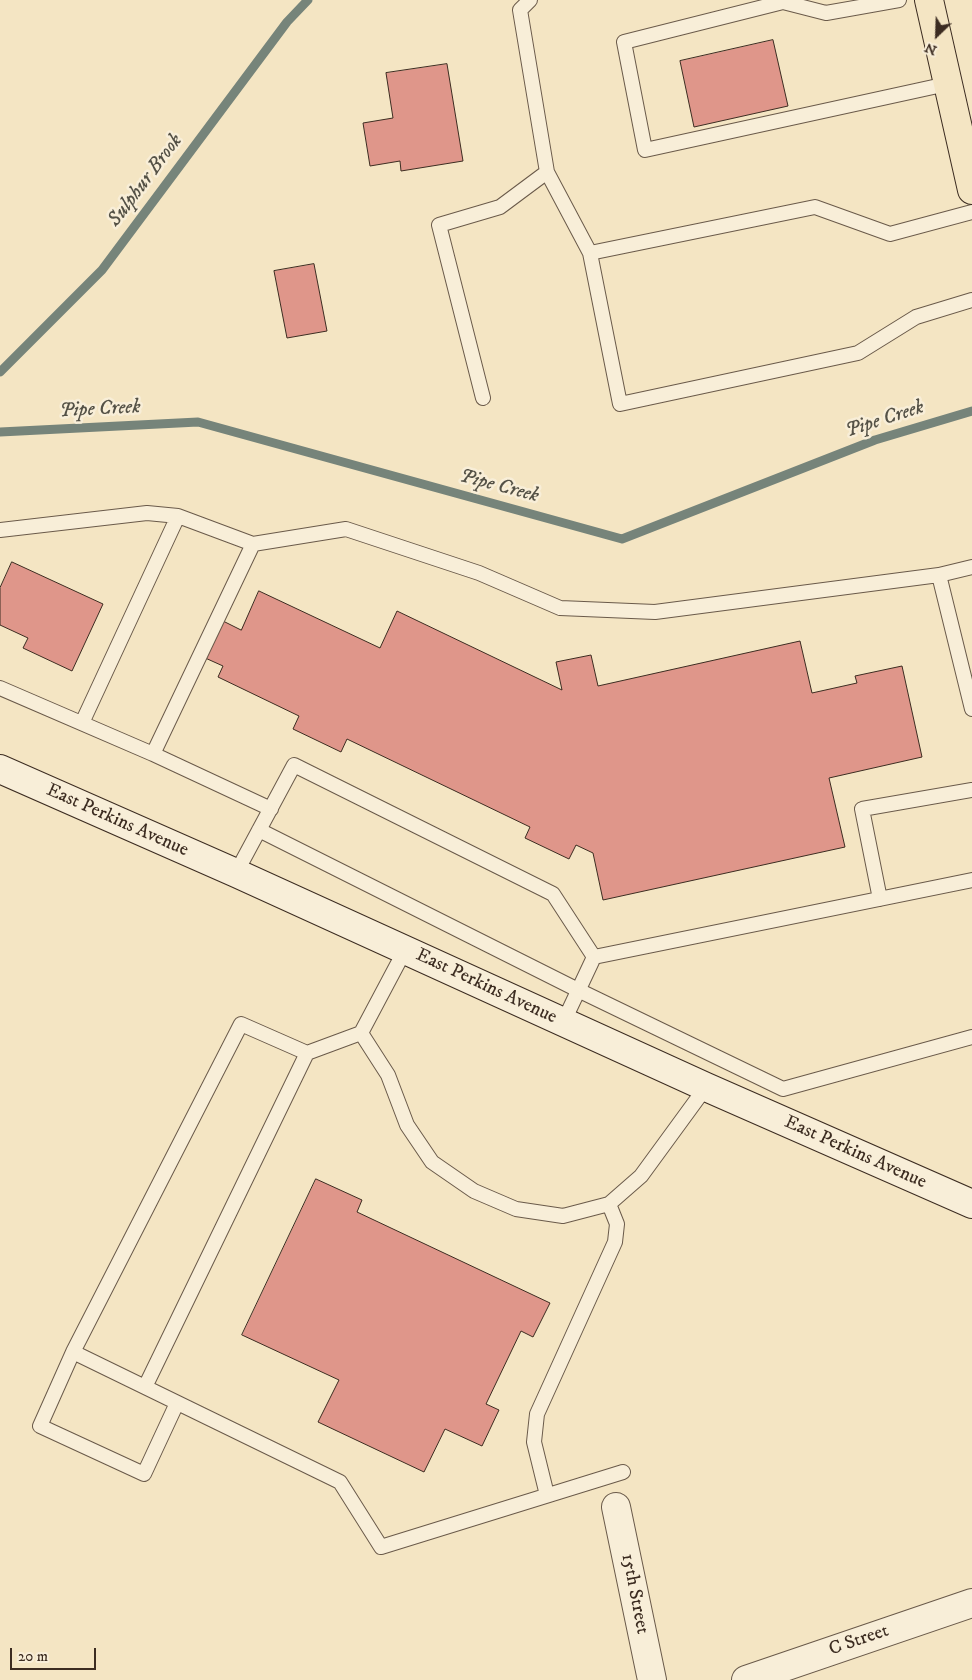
<!DOCTYPE html>
<html>
<head>
<meta charset="utf-8">
<style>
  body { margin:0 }
  #map { position:relative; width:972px; height:1680px; overflow:hidden; background:#f4e5c3; font-family:"IM FELL DW Pica",serif }
  canvas { display:block }
  .north { position:absolute; left:912px; top:10px; width:50px; height:50px; -webkit-text-stroke:4px #f8eed8; paint-order:stroke; rotate:204deg; font-size:14px; font-weight:700; line-height:20px; text-align:center; color:#3c2c21 }
  .north::after { content:''; display:block; margin:auto; width:18px; height:22px; background:#3c2c21; clip-path:polygon(50% 0,100% 100%,50% 72%,0 100%) }
  .scale { position:absolute; left:10px; top:1648px; width:86px; height:22px; box-sizing:border-box; border:2px solid #3c2c21; border-top:0; padding-left:6px; font-size:15px; line-height:18px; white-space:nowrap; color:#3c2c21; -webkit-text-stroke:4px #f8eed8; paint-order:stroke }
</style>
</head>
<body>
<div id="map">
<canvas width="972" height="1680"></canvas>
<div class="north">N</div>
<div class="scale">20 m</div>
</div>
<script>
const ctx = document.querySelector('canvas').getContext('2d');
ctx.lineJoin = 'round';
function trace(path, color, width, dash) { ctx.strokeStyle = color; ctx.lineWidth = width; ctx.lineCap = dash ? 'butt' : 'round'; ctx.setLineDash(dash || []); ctx.stroke(path); }
function paint(path, color) { ctx.fillStyle = color; ctx.fill(path, 'evenodd'); }
function label(font, color, halo, rows, align = 'center') {
  ctx.font = font + ' "IM FELL DW Pica",serif'; ctx.lineWidth = 5; ctx.setLineDash([]); ctx.textBaseline = 'middle'; ctx.strokeStyle = halo; ctx.fillStyle = color; for (const [text, x, y, turn = 0] of rows) {
    ctx.save(); ctx.translate(x, y); ctx.rotate((+turn || 0) * Math.PI / 180); ctx.textAlign = isNaN(turn) ? turn : align; if (halo) ctx.strokeText(text, 0, 0); ctx.fillText(text, 0, 0); ctx.restore();
  }
}
const stream = new Path2D(`
  M 0,372 L 102,270 L 287,22 L 308,0
  M 0,432 L 198,422 L 622,539 L 875,440 L 972,411`);
const building = new Path2D(`
  M 773,40 L 788,106 L 694,127 L 680,61 Z
  M 447,64 L 463,161 L 401,171 L 400,161 L 370,166 L 363,123 L 393,118 L 386,73 Z
  M 314,264 L 327,331 L 287,338 L 274,271 Z
  M 12,562 L 103,604 L 72,671 L 23,648 L 28,638 L 0,625 L 0,588 Z
  M 259,591 L 380,648 L 397,611 L 562,690 L 556,662 L 591,655 L 598,686 L 800,641 L 812,693 L 857,683 L 855,676 L 902,666 L 922,757 L 829,778 L 845,847 L 603,900 L 593,853 L 576,845 L 569,859 L 525,838 L 530,827 L 347,739 L 341,752 L 293,729 L 299,716 L 218,677 L 223,666 L 203,657 L 221,620 L 241,630 Z
  M 316,1179 L 362,1200 L 357,1212 L 550,1303 L 533,1337 L 521,1331 L 486,1404 L 499,1410 L 482,1446 L 445,1429 L 424,1472 L 318,1422 L 339,1380 L 242,1335 Z`);
const service = new Path2D(`
  M 530,0 L 520,10 L 547,172 L 590,253
  M 899,0 L 826,13 L 783,2 L 624,42 L 645,150 L 947,84
  M 972,212 L 890,234 L 815,207 L 590,253 L 620,404 L 858,353 L 916,317 L 972,300
  M 483,398 L 439,225 L 500,207 L 547,172
  M 0,530 L 147,513 L 178,516 L 253,544
  M 972,567 L 939,575 L 972,709
  M 0,688 L 153,754 L 271,809
  M 82,723 L 178,516
  M 153,754 L 253,544 L 346,529 L 479,573 L 560,608 L 655,612 L 939,575
  M 259,830 L 578,990 L 783,1089 L 972,1037
  M 236,873 L 294,765 L 553,894 L 594,957
  M 880,899 L 862,809 L 972,790
  M 563,1023 L 594,957 L 972,880
  M 361,1033 L 405,950
  M 73,1352 L 40,1426 L 144,1474 L 177,1403
  M 145,1387 L 307,1053
  M 623,1472 L 381,1547 L 340,1482 L 73,1352 L 241,1024 L 307,1053 L 361,1033 L 388,1075 L 407,1125 L 432,1162 L 474,1191 L 516,1209 L 563,1216 L 609,1204 L 641,1176 L 706,1087
  M 547,1495 L 534,1442 L 537,1414 L 615,1242 L 617,1224 L 609,1204`);
const minor = new Path2D(`
  M 616,1507 L 652,1680
  M 746,1680 L 972,1603`);
const secondary = new Path2D(`
  M 0,769 L 236,873 L 706,1087 L 972,1204`);
const primary = new Path2D(`
  M 929,0 L 972,190`);
const streetNames = [
  ["East Perkins Avenue",117,821,24],
  ["East Perkins Avenue",486,987,25],
  ["East Perkins Avenue",855,1153,24],
  ["15th Street",634,1594,79],
  ["C Street",859,1641,-19]
];
const waterNames = [
  ["Sulphur Brook",146,181,-53],
  ["Pipe Creek",100,410,-3],
  ["Pipe Creek",885,420,-18],
  ["Pipe Creek",499,487,15]
];
trace(stream, '#76847a', 9);
paint(building, '#df968a');
trace(building, '#3c2c21', 1);
trace(service, '#6a5a4a', 16);
trace(minor, '#6a5a4a', 30);
trace(secondary, '#3c2c21', 30);
trace(primary, '#3c2c21', 30);
trace(service, '#f8eed8', 14);
trace(minor, '#f8eed8', 28);
trace(secondary, '#f8eed8', 28);
trace(primary, '#f4e5c3', 28);
label('19px', '#3c2c21', '#f8eed8', streetNames);
label('italic 20px', '#545146', '#f8eed8', waterNames);
</script>
</body>
</html>
